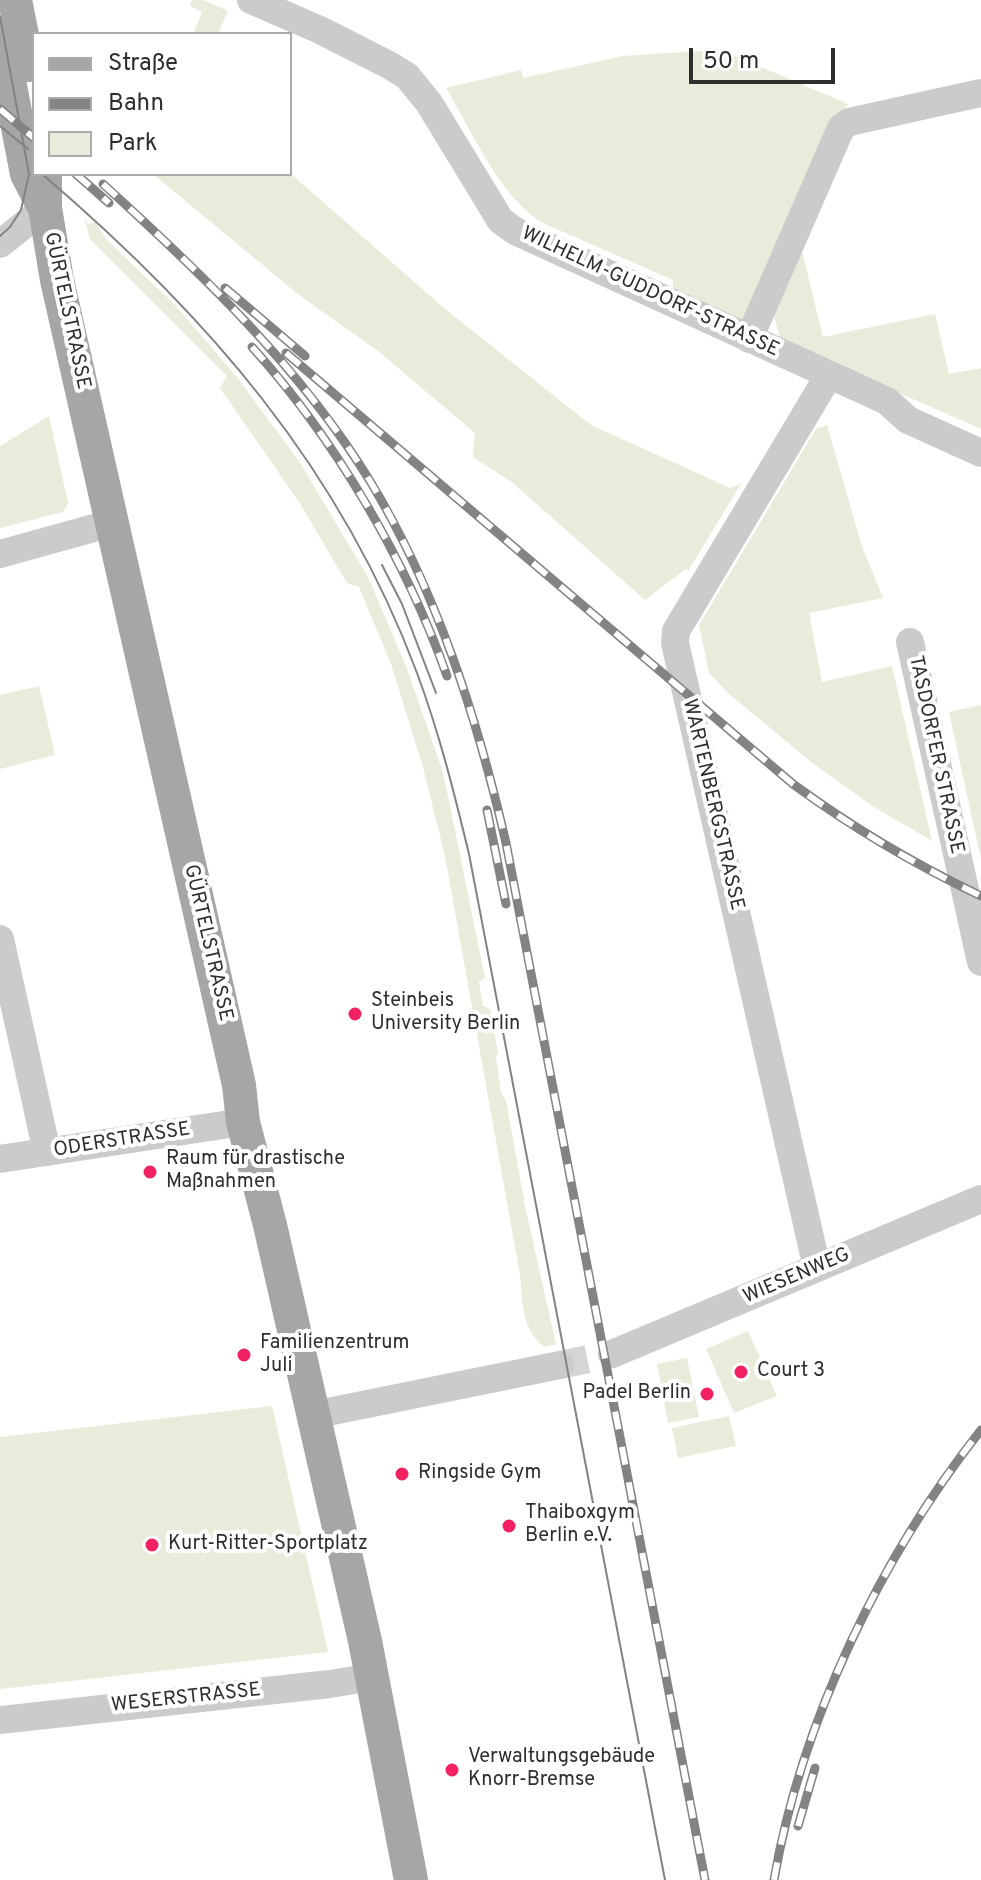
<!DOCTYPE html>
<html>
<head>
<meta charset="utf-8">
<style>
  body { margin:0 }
  #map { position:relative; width:981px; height:1880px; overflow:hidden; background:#fff; font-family:Overpass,sans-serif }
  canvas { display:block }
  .legend { position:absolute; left:32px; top:32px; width:260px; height:144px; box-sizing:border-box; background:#fff; border:2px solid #ababab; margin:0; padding:10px 14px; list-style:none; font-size:24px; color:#2e2e2e }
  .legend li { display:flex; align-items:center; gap:16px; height:40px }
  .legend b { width:40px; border:2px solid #ababab }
  .scale { position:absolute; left:689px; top:48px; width:146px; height:36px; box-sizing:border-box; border:4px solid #2e2e2e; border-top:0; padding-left:10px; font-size:24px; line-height:28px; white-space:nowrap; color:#2e2e2e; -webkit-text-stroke:6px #fff; paint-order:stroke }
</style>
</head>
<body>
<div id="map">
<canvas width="981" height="1880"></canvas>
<ul class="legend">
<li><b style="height:10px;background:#a6a6a6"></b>Straße</li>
<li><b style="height:10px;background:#838383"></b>Bahn</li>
<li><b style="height:22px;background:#e8ecda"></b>Park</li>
</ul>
<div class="scale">50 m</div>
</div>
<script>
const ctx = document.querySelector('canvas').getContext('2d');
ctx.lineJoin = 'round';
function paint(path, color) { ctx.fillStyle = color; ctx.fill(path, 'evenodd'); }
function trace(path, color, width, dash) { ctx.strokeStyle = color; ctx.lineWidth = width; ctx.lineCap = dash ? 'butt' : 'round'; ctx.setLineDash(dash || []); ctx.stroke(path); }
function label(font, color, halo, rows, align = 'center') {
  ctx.font = font + ' Overpass,sans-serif'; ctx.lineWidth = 8; ctx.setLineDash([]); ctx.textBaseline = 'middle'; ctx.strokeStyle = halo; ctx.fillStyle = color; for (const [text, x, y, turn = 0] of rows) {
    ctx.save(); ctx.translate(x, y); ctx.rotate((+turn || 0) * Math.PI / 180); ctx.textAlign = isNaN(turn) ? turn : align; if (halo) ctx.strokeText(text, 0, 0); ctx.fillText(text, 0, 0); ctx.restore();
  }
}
const green = new Path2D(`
  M 192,0 L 203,0 L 228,11 L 218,34 L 193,34 L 202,12 L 190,6 Z
  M 714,50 L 733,55 L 848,104 L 840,114 L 749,323 L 673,291 L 673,280 L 545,224 C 502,202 471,129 446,88 L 521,70 L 523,78 L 623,56 Z
  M 290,173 L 445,309 L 591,425 L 730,488 L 741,484 L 688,571 L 686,569 L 645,600 L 513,483 L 473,457 L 475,433 L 378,351 L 299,295 L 153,174 Z
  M 84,217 L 88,224 L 95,222 L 106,239 L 175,305 L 236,376 L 299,461 L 369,579 L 407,669 L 443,772 L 485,978 L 479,982 L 483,1006 L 490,1009 L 498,1053 L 496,1057 L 501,1093 L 506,1100 L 525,1206 L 556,1344 L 544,1347 C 521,1328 523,1303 520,1275 L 445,856 L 423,767 L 391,664 L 359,587 L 347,583 L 299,502 L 220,388 L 227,376 L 90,239 Z
  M 801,247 L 823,337 L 935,314 L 949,374 L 981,368 L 981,429 L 781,341 L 773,313 Z
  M 49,416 L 68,503 L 63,512 L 0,528 L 0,446 Z
  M 827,425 L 862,547 L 883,598 L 809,613 L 822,682 L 892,666 L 932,841 L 874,807 L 810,761 L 728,693 L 709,673 L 699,625 L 816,429 Z
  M 39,686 L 55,755 L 0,769 L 0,695 Z
  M 981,705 L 981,859 L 949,712 Z
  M 748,1331 L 777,1396 L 734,1413 L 706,1349 Z
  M 687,1358 L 699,1417 L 668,1423 L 657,1364 Z
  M 272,1406 L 328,1652 L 0,1689 L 0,1437 Z
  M 729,1416 L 736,1446 L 678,1458 L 672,1428 Z`);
const minorTunnel = new Path2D(`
  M 560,1365 L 612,1354`);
const minor = new Path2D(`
  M 251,0 L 320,30 L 389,65 L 407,76 L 429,103 L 493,208 L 500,220 L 515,231 L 887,401 L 908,420 L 981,453
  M 0,244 L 45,208
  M 749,339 L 841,128 L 849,122 L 981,93
  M 0,554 L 112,523
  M 910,642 L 981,962
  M 0,939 L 47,1152
  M 0,1159 L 243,1122
  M 817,1268 L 675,643 L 676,631 L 829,375
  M 612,1354 L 981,1199
  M 313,1415 L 560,1365
  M 0,1720 L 330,1684 L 372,1677`);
const major = new Path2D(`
  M 15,0 L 28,65
  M 0,34 L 27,174 L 42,203
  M 45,174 L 45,208 L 57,280 L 239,1085 L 243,1122 L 270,1225 L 365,1641 L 411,1880`);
const tram = new Path2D(`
  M 0,16 L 29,174 L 21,210 L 10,227 L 0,236
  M 0,126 L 28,149
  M 42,174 C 206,314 340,467 417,673 C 439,732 454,792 469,854 L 665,1880
  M 382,565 L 402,604 L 436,693`);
const rail = new Path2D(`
  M 0,109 L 34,138
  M 76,174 L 109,203
  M 103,184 C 201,273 300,367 370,481 C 437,592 477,717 506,843 L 705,1880
  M 225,288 L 305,356
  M 252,347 C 335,439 406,560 447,676
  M 286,353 L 793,784 C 853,828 914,864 981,896
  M 487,810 L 506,904
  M 798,1826 L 815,1768
  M 774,1880 C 801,1722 882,1555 981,1430`);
const markers = [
  [355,1014,8,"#f22262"],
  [150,1172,8,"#f22262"],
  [244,1355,8,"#f22262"],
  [741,1372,8,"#f22262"],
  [707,1394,8,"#f22262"],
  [402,1474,8,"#f22262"],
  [509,1526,8,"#f22262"],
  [152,1545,8,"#f22262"],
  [452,1770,8,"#f22262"]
];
const streetNames = [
  ["WILHELM-GUDDORF-STRASSE",650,293,25],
  ["GÜRTELSTRASSE",66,311,78],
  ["TASDORFER STRASSE",935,755,78],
  ["WARTENBERGSTRASSE",712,805,77],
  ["GÜRTELSTRASSE",207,943,77],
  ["ODERSTRASSE",122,1141,-9],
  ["WIESENWEG",797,1277,-23],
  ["WESERSTRASSE",186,1699,-6]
];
const poiNames = [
  ["Steinbeis",371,1002],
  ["University Berlin",371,1025],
  ["Raum für drastische",166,1160],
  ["Maßnahmen",166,1183],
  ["Familienzentrum",260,1344],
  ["Juli",260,1367],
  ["Court 3",757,1372],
  ["Padel Berlin",691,1394,"right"],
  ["Ringside Gym",418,1474],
  ["Thaiboxgym",525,1514],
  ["Berlin e.V.",525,1537],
  ["Kurt-Ritter-Sportplatz",168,1545],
  ["Verwaltungsgebäude",468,1758],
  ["Knorr-Bremse",468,1781]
];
paint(green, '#e8ecda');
trace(minorTunnel, '#d5d5d5', 28, [28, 14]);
trace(minor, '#cbcbcb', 28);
trace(major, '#a6a6a6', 34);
trace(tram, '#838383', 2);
trace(rail, '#838383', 9);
trace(rail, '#fff', 6, [18]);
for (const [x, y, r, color] of markers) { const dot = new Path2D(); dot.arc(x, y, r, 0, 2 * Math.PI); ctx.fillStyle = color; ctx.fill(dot); trace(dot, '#fff', 3); }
label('20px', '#2e2e2e', '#fff', streetNames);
label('20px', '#2e2e2e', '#fff', poiNames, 'left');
</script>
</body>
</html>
